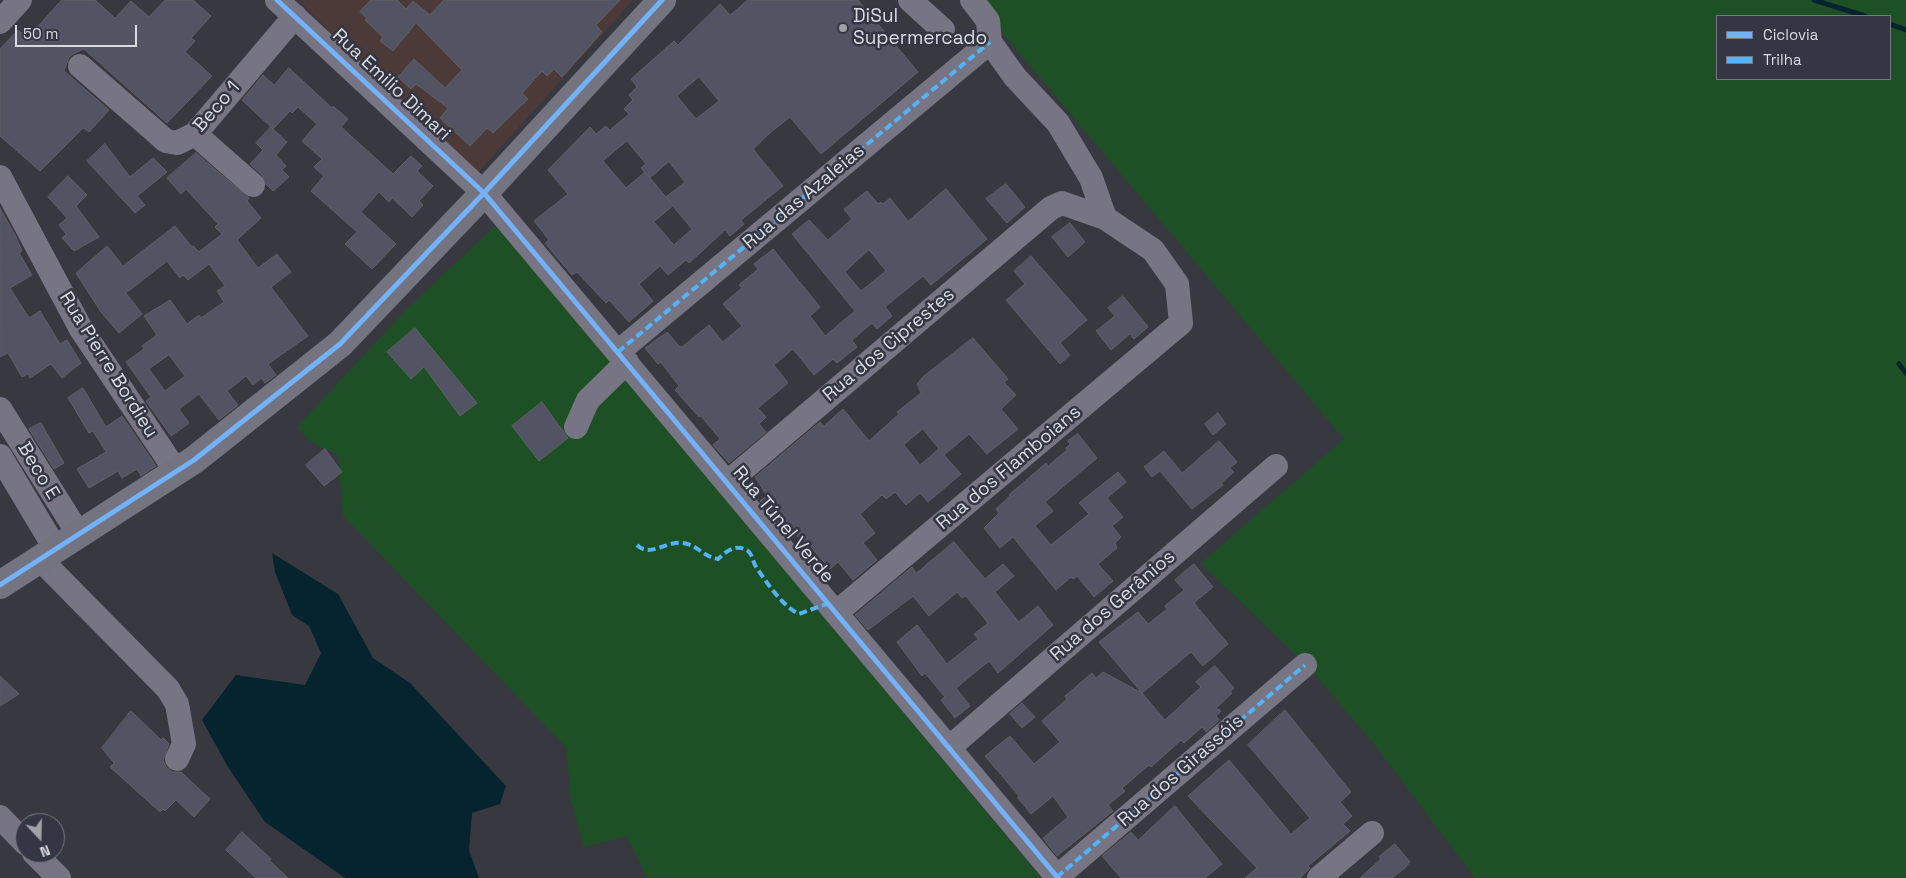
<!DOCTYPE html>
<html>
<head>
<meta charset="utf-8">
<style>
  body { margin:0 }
  #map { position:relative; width:1906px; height:878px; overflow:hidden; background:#383940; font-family:"Space Grotesk",sans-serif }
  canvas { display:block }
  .legend { position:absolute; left:1716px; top:15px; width:175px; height:65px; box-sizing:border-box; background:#343743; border:1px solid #767983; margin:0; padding:6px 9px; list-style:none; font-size:15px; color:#d9dbe2 }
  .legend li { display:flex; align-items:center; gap:10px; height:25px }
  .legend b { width:25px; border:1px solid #767983 }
  .north { position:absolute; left:15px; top:813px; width:50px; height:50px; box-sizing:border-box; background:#343743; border:1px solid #767983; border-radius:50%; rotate:159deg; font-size:14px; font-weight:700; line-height:20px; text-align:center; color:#d9dbe2 }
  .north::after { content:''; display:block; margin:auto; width:18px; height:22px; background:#a1a2a9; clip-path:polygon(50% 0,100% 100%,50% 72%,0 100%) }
  .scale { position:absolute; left:15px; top:25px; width:122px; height:22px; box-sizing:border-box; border:2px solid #d9dbe2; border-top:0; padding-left:6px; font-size:15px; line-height:18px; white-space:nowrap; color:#d9dbe2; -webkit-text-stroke:4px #343743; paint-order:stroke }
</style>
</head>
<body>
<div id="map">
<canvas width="1906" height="878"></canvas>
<ul class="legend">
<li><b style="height:6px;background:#73b2f8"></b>Ciclovia</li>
<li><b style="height:6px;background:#52b3f8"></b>Trilha</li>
</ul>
<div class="north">N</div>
<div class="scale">50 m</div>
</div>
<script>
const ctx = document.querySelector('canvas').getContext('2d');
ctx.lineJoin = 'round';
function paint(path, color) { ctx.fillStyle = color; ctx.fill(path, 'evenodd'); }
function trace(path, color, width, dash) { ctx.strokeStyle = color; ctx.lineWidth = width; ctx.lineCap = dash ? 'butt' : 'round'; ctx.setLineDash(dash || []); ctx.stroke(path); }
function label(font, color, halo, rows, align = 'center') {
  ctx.font = font + ' "Space Grotesk",sans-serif'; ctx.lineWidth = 5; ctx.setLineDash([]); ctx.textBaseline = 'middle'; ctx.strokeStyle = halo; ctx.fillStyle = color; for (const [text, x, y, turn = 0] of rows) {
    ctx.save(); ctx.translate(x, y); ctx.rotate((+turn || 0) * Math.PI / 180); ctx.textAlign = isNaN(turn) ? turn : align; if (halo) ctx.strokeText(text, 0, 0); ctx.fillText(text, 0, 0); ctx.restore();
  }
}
const industrial = new Path2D(`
  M 298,0 L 633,0 L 475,176 Z`);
const green = new Path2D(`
  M 979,0 L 1906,0 L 1906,878 L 1475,878 L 1374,744 L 1311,670 L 1201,563 L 1344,439 L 1010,42 ZM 1717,16 L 1890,16 L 1890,79 L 1717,79 Z
  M 497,224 L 1041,878 L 647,878 L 627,836 L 584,847 L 571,801 L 566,747 L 343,516 L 338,455 L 311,442 L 297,427 L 406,310 Z`);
const water = new Path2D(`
  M 272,553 L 338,594 L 373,658 L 410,683 L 506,786 L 500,804 L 472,813 L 469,850 L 479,878 L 345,878 L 265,822 L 228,767 L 202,720 L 236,675 L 305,685 L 321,653 L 309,626 L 292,615 L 275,572 Z`);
const stream = new Path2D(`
  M 1814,0 L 1865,16
  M 1890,24 L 1906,30
  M 1899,364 L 1906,373`);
const building = new Path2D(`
  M 62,0 L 95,0 L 115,18 L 131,1 L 149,17 L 165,0 L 193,0 L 211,16 L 191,38 L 195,41 L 185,52 L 212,76 L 167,123 L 84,49 L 75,53 L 69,57 L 64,71 L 109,110 L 89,132 L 84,128 L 82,129 L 40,171 L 0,136 L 0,49 L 18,30 L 27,38 Z
  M 371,0 L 397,0 L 406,9 L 413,1 L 430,15 L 444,0 L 620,0 L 596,25 L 602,32 L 562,77 L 554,69 L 547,76 L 542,71 L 522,93 L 528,99 L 493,133 L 487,128 L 470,146 L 440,118 L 448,108 L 416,84 L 411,89 L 398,77 L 414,59 L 445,88 L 462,70 L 416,23 L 393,51 L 380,41 L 383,37 L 365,20 L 367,18 L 360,12 Z
  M 748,0 L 858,0 L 918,72 L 821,154 L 790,117 L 771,132 L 753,149 L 783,186 L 741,220 L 744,224 L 730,236 L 725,230 L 689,263 L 686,260 L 668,275 L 660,266 L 639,284 L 653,301 L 629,322 L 609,300 L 606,303 L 577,272 L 572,275 L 545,243 L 549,240 L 534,221 L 568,194 L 548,170 L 590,127 L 596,134 L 606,126 L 610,130 L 629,114 L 624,109 L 633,100 L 629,95 L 637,87 L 631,79 L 674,41 L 678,45 L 720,4 L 730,15 ZM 699,77 L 719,101 L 696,119 L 677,96 ZM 627,141 L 646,164 L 641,168 L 650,178 L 645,172 L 626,188 L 603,161 ZM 669,162 L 685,182 L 666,197 L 672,204 L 650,178 ZM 673,206 L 692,229 L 674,245 L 654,222 Z
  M 289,68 L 332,108 L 333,106 L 348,119 L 341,127 L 393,174 L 411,156 L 422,166 L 417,171 L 433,186 L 419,201 L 423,205 L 412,217 L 392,198 L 389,202 L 379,192 L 361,212 L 396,244 L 372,269 L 345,244 L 357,232 L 311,191 L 324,176 L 314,167 L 322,159 L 302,141 L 317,124 L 298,107 L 292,113 L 290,111 L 273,129 L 242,100 L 263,75 L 274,85 Z
  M 271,127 L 287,142 L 276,155 L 286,166 L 282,170 L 289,177 L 273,191 L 266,184 L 262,175 L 250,164 L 263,150 L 256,143 Z
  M 105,144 L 130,177 L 153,158 L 167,172 L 137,196 L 145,205 L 135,213 L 87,161 Z
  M 196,153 L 249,198 L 247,201 L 261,218 L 237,240 L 258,268 L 277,254 L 291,272 L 271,287 L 308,336 L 268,364 L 276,375 L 265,383 L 261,378 L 253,385 L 246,376 L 227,391 L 238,405 L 219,420 L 199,394 L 179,409 L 189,423 L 171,436 L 146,401 L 151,397 L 126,362 L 144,349 L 142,346 L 157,335 L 144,316 L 170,300 L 187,324 L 199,315 L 201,318 L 224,302 L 217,291 L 225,286 L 209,264 L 188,280 L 183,275 L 180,278 L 167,261 L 126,293 L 142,314 L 119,333 L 101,312 L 76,273 L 107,246 L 123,266 L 175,226 L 192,247 L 193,246 L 199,252 L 222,234 L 215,227 L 218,224 L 186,189 L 181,194 L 167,178 ZM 169,355 L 185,376 L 165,391 L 149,369 Z
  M 68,176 L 87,195 L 76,206 L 99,237 L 74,251 L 62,238 L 66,234 L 59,225 L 67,218 L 48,197 Z
  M 1006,184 L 1025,207 L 1007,223 L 986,199 Z
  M 946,189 L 987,239 L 931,285 L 923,276 L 885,307 L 892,316 L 877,329 L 872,323 L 852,340 L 857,347 L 837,363 L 833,359 L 814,375 L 793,349 L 774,365 L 788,383 L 758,408 L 766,417 L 759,424 L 766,432 L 729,463 L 713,445 L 720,439 L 701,416 L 699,417 L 675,390 L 679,386 L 661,362 L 658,364 L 645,348 L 667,332 L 679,346 L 682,347 L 709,325 L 723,342 L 742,326 L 723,304 L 742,288 L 739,285 L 758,269 L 754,264 L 773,249 L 820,307 L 810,316 L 825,336 L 855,311 L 792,234 L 809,220 L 828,240 L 852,219 L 844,209 L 867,191 L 878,204 L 881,202 L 883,204 L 890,198 L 908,221 ZM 869,250 L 886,271 L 861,291 L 845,272 Z
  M 0,208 L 15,235 L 22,251 L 19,253 L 32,275 L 10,288 L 29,318 L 40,311 L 60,344 L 67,340 L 81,363 L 62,378 L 51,364 L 30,378 L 28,374 L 22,377 L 8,353 L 0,357 Z
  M 1070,223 L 1085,242 L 1068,257 L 1052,237 Z
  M 1031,256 L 1087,320 L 1060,343 L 1070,355 L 1060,364 L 1006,300 L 1025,284 L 1014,271 Z
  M 1123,296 L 1148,327 L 1134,339 L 1130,334 L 1111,350 L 1096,331 L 1115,316 L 1108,308 Z
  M 415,328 L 477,403 L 460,416 L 424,367 L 411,379 L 387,352 Z
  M 973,338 L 1008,379 L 1004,382 L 1016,395 L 1001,409 L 1018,429 L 987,454 L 969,434 L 944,455 L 961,474 L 928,502 L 920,493 L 906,505 L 895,492 L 886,499 L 882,495 L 860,514 L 875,533 L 863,543 L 877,560 L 853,580 L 838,562 L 830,569 L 810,546 L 808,548 L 783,520 L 780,523 L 776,521 L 760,501 L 767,496 L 755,477 L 820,422 L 824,426 L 843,409 L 869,441 L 899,414 L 897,412 L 921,393 L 917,384 L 924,376 ZM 923,429 L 939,449 L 920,465 L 904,445 Z
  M 83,388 L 106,427 L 122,416 L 156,466 L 141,476 L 137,469 L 122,478 L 118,471 L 89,488 L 77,469 L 106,452 L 93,431 L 89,433 L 68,398 Z
  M 542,402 L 568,438 L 539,461 L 512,426 Z
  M 1218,413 L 1226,424 L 1213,435 L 1205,424 Z
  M 41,423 L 64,463 L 54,469 L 29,429 Z
  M 1078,434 L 1097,458 L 1045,502 L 1053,511 L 1035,526 L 1051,545 L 1089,514 L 1079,503 L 1118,472 L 1126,482 L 1107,498 L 1123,517 L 1112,526 L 1121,537 L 1115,543 L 1117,548 L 1098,564 L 1113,581 L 1094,597 L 1077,576 L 1073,579 L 1071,577 L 1056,590 L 1013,537 L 1000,548 L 984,528 L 999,513 L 996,509 L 1010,496 L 1009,495 L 1046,463 L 1048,466 L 1067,450 L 1066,448 L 1070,444 L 1068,441 Z
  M 1219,441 L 1237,462 L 1230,468 L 1234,472 L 1221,483 L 1223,485 L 1192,509 L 1160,471 L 1152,477 L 1144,467 L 1164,451 L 1182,473 Z
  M 325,449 L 342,472 L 324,486 L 306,465 Z
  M 954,542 L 985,579 L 1003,564 L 1014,576 L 995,592 L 1019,622 L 1038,606 L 1053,625 L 998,673 L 989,661 L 956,688 L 970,706 L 955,718 L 941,700 L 945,697 L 925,673 L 922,676 L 897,642 L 917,625 L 947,664 L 978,639 L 974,634 L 988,623 L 966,596 L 962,598 L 957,592 L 929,616 L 913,596 L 868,630 L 855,615 L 912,567 L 916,573 Z
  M 1194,564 L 1213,587 L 1194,603 L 1228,644 L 1203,666 L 1191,652 L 1142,693 L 1099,642 L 1138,612 L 1148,624 L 1167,609 L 1165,606 L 1184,590 L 1175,580 Z
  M 1215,666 L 1234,688 L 1230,692 L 1232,693 L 1216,708 L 1221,711 L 1216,716 L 1219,720 L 1206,732 L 1202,727 L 1184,743 L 1181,740 L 1151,767 L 1149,765 L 1122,788 L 1125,791 L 1108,805 L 1113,811 L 1057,856 L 1043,838 L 1068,817 L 1053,796 L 1031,814 L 1018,798 L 1019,796 L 985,756 L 1010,736 L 1034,764 L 1060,742 L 1042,721 L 1067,699 L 1065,696 L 1092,673 L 1096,678 L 1103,672 L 1142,693 L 1165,720 L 1201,687 L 1196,682 Z
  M 0,676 L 19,694 L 0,706 Z
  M 1022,703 L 1035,717 L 1022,728 L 1010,714 Z
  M 1285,710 L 1351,792 L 1340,802 L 1352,816 L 1343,824 L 1350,831 L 1308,866 L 1310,868 L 1300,878 L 1245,878 L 1257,868 L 1188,796 L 1229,760 L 1291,834 L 1310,818 L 1248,745 Z
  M 131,711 L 161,740 L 163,738 L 169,744 L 163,760 L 166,767 L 172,772 L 181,772 L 210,799 L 194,817 L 176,800 L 165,811 L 163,809 L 160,812 L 110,767 L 114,763 L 102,748 Z
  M 1175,806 L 1222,864 L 1205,878 L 1121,878 L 1102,856 L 1131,832 L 1138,840 Z
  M 242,832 L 271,859 L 269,860 L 288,878 L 256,878 L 226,850 Z
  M 1395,844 L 1410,862 L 1405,868 L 1392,878 L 1360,878 L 1381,859 L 1379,857 Z`);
const minor = new Path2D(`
  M 277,0 L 484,193 L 1058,878
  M 910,0 L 943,30
  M 972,0 L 988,21 L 990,42 L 1015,77 L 1058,123 L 1091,178 L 1105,218
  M 0,22 L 20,0
  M 80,66 L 166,141 L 177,143 L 195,134 L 295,16
  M 195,134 L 253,185
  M 0,177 L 81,329 L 176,471
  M 618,352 L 990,42
  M 0,409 L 78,533
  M 576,427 L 588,400 L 627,362
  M 0,456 L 55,548
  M 728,482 L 1051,208 L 1062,203 L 1105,218 L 1153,250 L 1177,284 L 1181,323 L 837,612
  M 40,559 L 168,689 L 177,704 L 184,744 L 177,759
  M 950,747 L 1276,466
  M 0,817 L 25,843
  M 34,853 L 59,878
  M 1057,877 L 1305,665
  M 1319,878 L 1372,833`);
const major = new Path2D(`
  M 0,585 L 194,460 L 340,344 L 484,193 L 662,0`);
const quiet = new Path2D(`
  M 618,352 L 990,42
  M 637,545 C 650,558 665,541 682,543 C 697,544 703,557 718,559 C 726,551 737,543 748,551 C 752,554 753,561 755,565 C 766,582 782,606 799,614 L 829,603
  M 1057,877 L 1305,665`);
const cycleway = new Path2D(`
  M 277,0 L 484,193 L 1058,878
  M 0,585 L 194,460 L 340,344 L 484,193 L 662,0`);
const markers = [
  [843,28,5,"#a1a2a9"]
];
const poiNames = [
  ["DiSul",853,17],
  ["Supermercado",853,39]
];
const streetNames = [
  ["Rua Emilio Dimari",391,85,43],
  ["Beco 1",217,107,-49],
  ["Rua das Azaleias",804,197,-40],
  ["Rua dos Ciprestes",889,345,-40],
  ["Rua Pierre Bordieu",108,365,58],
  ["Rua dos Flamboians",1009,468,-40],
  ["Beco E",38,471,59],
  ["Rua Túnel Verde",783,525,50],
  ["Rua dos Gerânios",1113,606,-41],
  ["Rua dos Girassóis",1181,771,-41]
];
paint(industrial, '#4b3a37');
paint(green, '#1e5025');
paint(water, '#05242d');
trace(stream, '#05242d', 5);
paint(building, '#525464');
trace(building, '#5e6065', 1);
trace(minor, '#777483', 24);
trace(major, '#747480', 28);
trace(quiet, '#52b3f8', 4, [8, 4]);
trace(cycleway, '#73b2f8', 5);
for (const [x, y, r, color] of markers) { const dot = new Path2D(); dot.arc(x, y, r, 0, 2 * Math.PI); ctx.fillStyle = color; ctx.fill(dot); trace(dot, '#343743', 2); }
label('19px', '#d9dbe2', '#343743', poiNames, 'left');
label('19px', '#d9dbe2', '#343743', streetNames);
</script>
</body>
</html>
